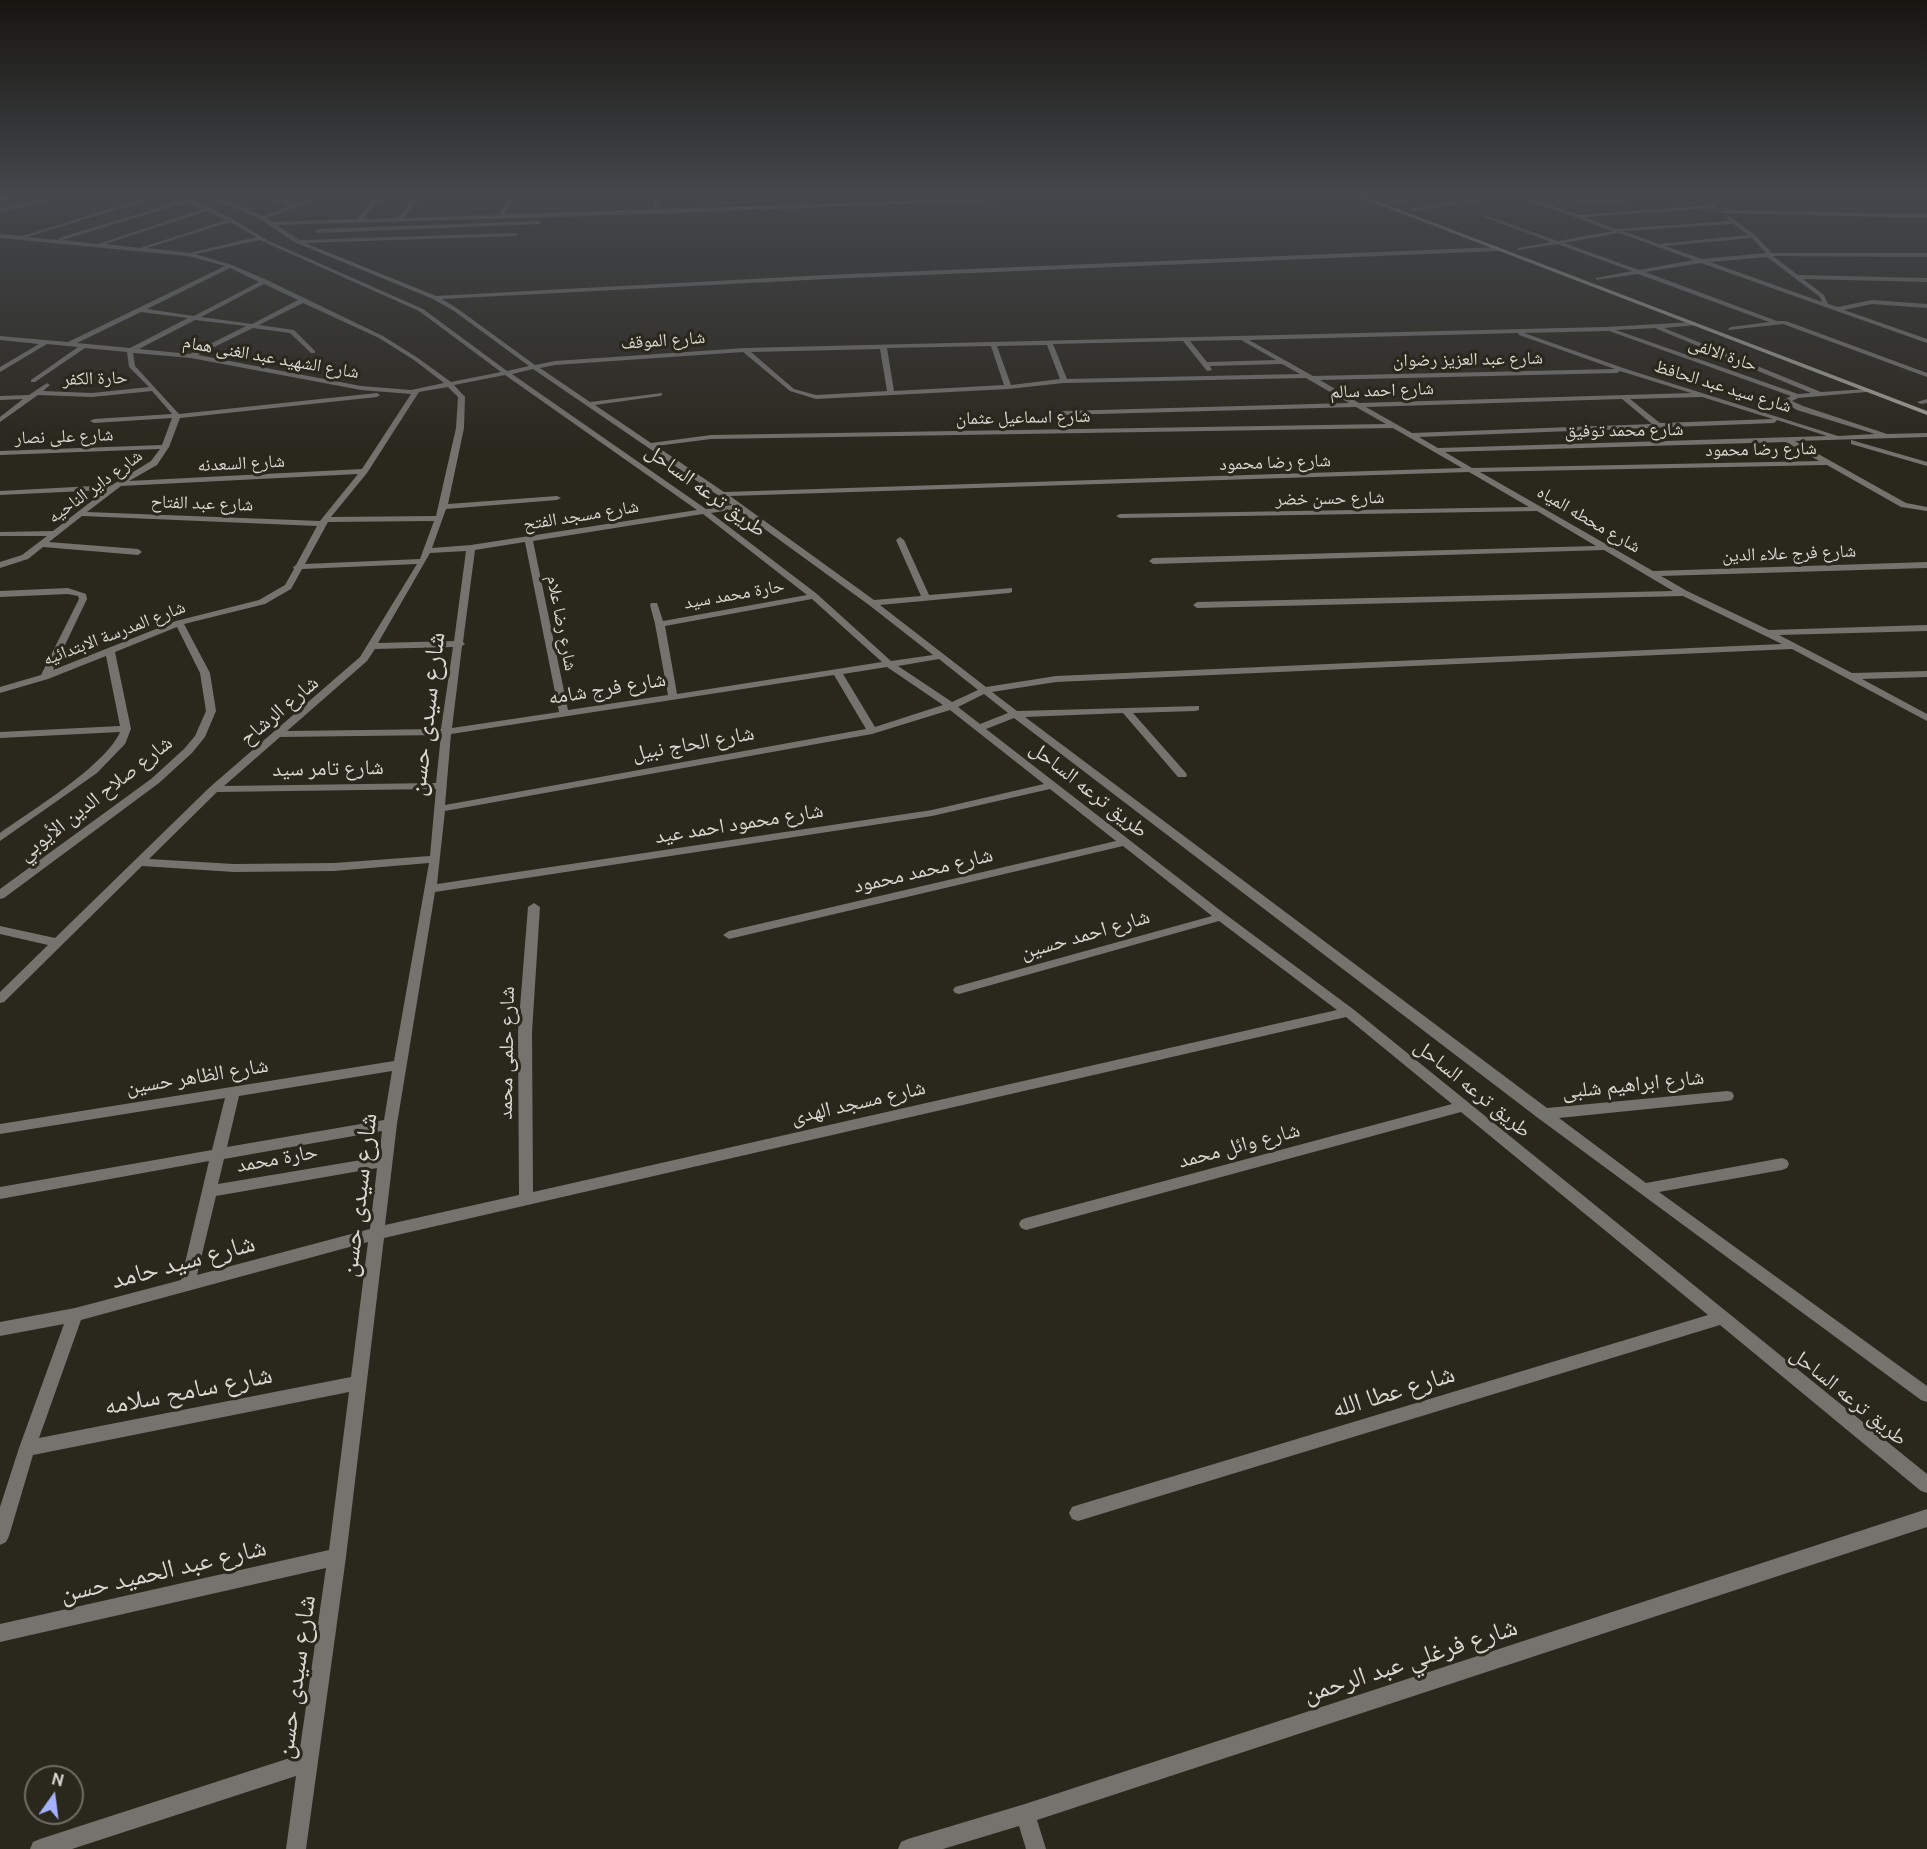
<!DOCTYPE html>
<html>
<head>
<meta charset="utf-8">
<style>
  body { margin:0 }
  #map { position:relative; width:1927px; height:1849px; overflow:hidden; background:#2a271d; font-family:Ubuntu,sans-serif }
  canvas { display:block }
  .north { position:absolute; left:24px; top:1765px; width:60px; height:60px; box-sizing:border-box; background:#2a271d; border:2px solid #706d65; border-radius:50%; rotate:14deg; font-size:16px; font-weight:700; line-height:24px; text-align:center; color:#d9d7d0 }
  .north::after { content:''; display:block; margin:auto; width:21px; height:27px; background:#a4b2fc; clip-path:polygon(50% 0,100% 100%,50% 72%,0 100%) }
</style>
</head>
<body>
<div id="map">
<canvas width="1927" height="1849"></canvas>
<div class="north">N</div>
</div>
<script>
const ctx = document.querySelector('canvas').getContext('2d');
ctx.lineJoin = 'round';
function paint(path, color) { ctx.fillStyle = color; ctx.fill(path, 'evenodd'); }
function label(font, color, halo, rows, align = 'center') {
  ctx.font = font + ' Ubuntu,"Noto Naskh Arabic",sans-serif'; ctx.lineWidth = 6; ctx.setLineDash([]); ctx.textBaseline = 'middle'; ctx.strokeStyle = halo; ctx.fillStyle = color; for (const [text, x, y, turn = 0] of rows) {
    ctx.save(); ctx.translate(x, y); ctx.rotate((+turn || 0) * Math.PI / 180); ctx.textAlign = isNaN(turn) ? turn : align; if (halo) ctx.strokeText(text, 0, 0); ctx.fillText(text, 0, 0); ctx.restore();
  }
}
const minor = new Path2D(`
  M 12,196 L 23,196 L 0,202 L 0,198 Z
  M 59,196 L 69,196 L 0,212 L 0,208 Z
  M 152,196 L 160,196 L 27,237 L 59,240 L 59,238 L 184,200 L 178,196 L 185,196 L 233,219 L 269,241 L 423,309 L 507,371 L 529,366 L 454,311 L 433,299 L 294,242 L 260,219 L 209,196 L 216,196 L 262,216 L 290,206 L 264,196 L 272,196 L 295,204 L 318,196 L 326,196 L 266,218 L 272,222 L 357,219 L 376,196 L 382,196 L 363,219 L 398,218 L 414,196 L 420,196 L 404,218 L 499,215 L 510,196 L 516,196 L 505,214 L 653,209 L 657,196 L 663,196 L 658,209 L 1097,196 L 655,214 L 277,225 L 299,240 L 518,233 L 516,236 L 305,243 L 436,296 L 826,275 L 1498,247 L 1501,249 L 1498,251 L 826,279 L 442,299 L 458,309 L 535,365 L 555,361 L 745,348 L 1605,327 L 1694,322 L 1696,323 L 1696,325 L 1664,328 L 1821,392 L 1868,389 L 1868,391 L 1866,392 L 1798,398 L 1792,401 L 1803,406 L 1887,434 L 1927,433 L 1927,437 L 1795,441 L 1906,503 L 1927,507 L 1927,511 L 1901,507 L 1827,465 L 1480,472 L 1653,571 L 1927,562 L 1927,568 L 1661,576 L 1687,591 L 1769,630 L 1927,625 L 1927,631 L 1779,635 L 1852,673 L 1927,671 L 1927,677 L 1862,679 L 1927,714 L 1927,721 L 1792,649 L 1056,682 L 992,692 L 1017,711 L 1199,706 L 1199,710 L 1195,711 L 1133,713 L 1186,773 L 1187,775 L 1186,777 L 1178,777 L 1123,713 L 1025,717 L 1547,1108 L 1727,1091 L 1732,1092 L 1734,1096 L 1732,1100 L 1727,1101 L 1559,1118 L 1646,1183 L 1782,1158 L 1787,1160 L 1789,1164 L 1787,1168 L 1782,1170 L 1659,1192 L 1927,1386 L 1927,1402 L 1921,1400 L 1538,1118 L 1014,718 L 986,729 L 1225,914 L 1353,1009 L 1927,1474 L 1927,1493 L 1921,1491 L 1720,1325 L 1078,1521 L 1072,1519 L 1069,1513 L 1072,1507 L 1078,1505 L 1708,1315 L 1461,1112 L 1026,1230 L 1021,1228 L 1019,1224 L 1021,1220 L 1026,1218 L 1452,1104 L 1346,1017 L 384,1238 L 346,1557 L 306,1849 L 286,1849 L 296,1776 L 72,1849 L 30,1849 L 33,1842 L 40,1839 L 299,1755 L 326,1568 L 0,1642 L 0,1624 L 329,1550 L 349,1392 L 33,1455 L 9,1536 L 6,1542 L 0,1545 L 0,1507 L 19,1448 L 64,1324 L 0,1336 L 0,1322 L 75,1308 L 181,1280 L 209,1161 L 0,1199 L 0,1187 L 212,1150 L 225,1098 L 0,1134 L 0,1124 L 394,1061 L 429,863 L 334,871 L 234,872 L 142,866 L 4,1002 L 0,1003 L 0,992 L 48,945 L 0,934 L 0,926 L 55,938 L 210,787 L 360,657 L 417,564 L 302,569 L 291,589 L 265,604 L 184,624 L 210,673 L 216,711 L 205,737 L 192,753 L 159,783 L 4,898 L 0,899 L 0,889 L 151,779 L 184,749 L 195,736 L 206,711 L 200,673 L 177,627 L 115,652 L 131,729 L 125,744 L 97,773 L 0,841 L 0,833 C 31,811 106,765 120,732 L 0,738 L 0,732 L 120,726 L 106,656 L 48,679 L 0,693 L 0,687 L 41,675 L 79,599 L 78,596 L 68,594 L 0,597 L 0,591 L 68,588 L 86,594 L 87,599 L 53,670 L 176,621 L 259,600 L 285,585 L 294,569 L 293,567 L 296,565 L 317,526 L 82,516 L 49,542 L 138,549 L 142,552 L 138,555 L 43,547 L 28,559 L 0,568 L 0,562 L 22,555 L 47,536 L 0,536 L 0,532 L 53,531 L 106,490 L 0,495 L 0,491 L 112,485 L 151,461 L 160,449 L 0,455 L 0,451 L 162,445 L 172,418 L 94,423 L 90,421 L 94,419 L 172,414 L 152,391 L 92,397 L 38,395 L 0,422 L 0,417 L 23,399 L 0,400 L 0,396 L 29,395 L 47,383 L 50,385 L 43,391 L 92,393 L 149,387 L 129,367 L 127,352 L 85,348 L 35,382 L 31,382 L 31,380 L 78,347 L 47,344 L 0,372 L 0,367 L 39,344 L 0,340 L 0,336 L 68,342 L 225,266 L 188,256 L 0,238 L 0,234 L 22,236 ZM 188,202 L 203,209 L 98,244 L 62,240 ZM 207,211 L 226,220 L 140,248 L 105,244 ZM 230,222 L 256,237 L 190,253 L 147,248 ZM 260,240 L 419,311 L 501,372 L 451,382 L 418,358 L 383,336 L 267,280 L 232,265 L 195,254 ZM 230,268 L 259,282 L 194,316 L 147,309 ZM 264,284 L 298,300 L 252,324 L 201,317 ZM 303,303 L 379,338 L 414,360 L 444,383 L 411,390 L 361,386 L 198,355 L 253,328 L 290,333 L 311,353 L 315,353 L 315,351 L 294,330 L 259,325 ZM 141,312 L 188,318 L 130,348 L 77,343 ZM 195,320 L 246,326 L 190,354 L 139,349 ZM 1656,328 L 1657,329 L 1811,393 L 1798,394 L 1616,330 ZM 1609,331 L 1791,396 L 1784,400 L 1784,402 L 1797,410 L 1875,434 L 1838,436 L 1626,369 L 1524,333 ZM 1518,333 L 1519,335 L 1615,369 L 1313,376 L 1249,340 ZM 1241,340 L 1276,360 L 1207,362 L 1190,341 ZM 1183,341 L 1207,371 L 1212,370 L 1210,366 L 1282,364 L 1300,374 L 1067,379 L 1053,344 ZM 1047,345 L 1060,379 L 1011,385 L 997,346 ZM 991,346 L 1004,385 L 894,391 L 887,348 ZM 880,349 L 887,391 L 816,395 L 794,389 L 751,352 ZM 743,352 L 790,391 L 816,399 L 1008,389 L 1064,383 L 1306,378 L 1349,403 L 1062,411 L 1058,413 L 1062,415 L 1356,407 L 1386,424 L 711,435 L 651,443 L 595,405 L 660,396 L 662,395 L 662,393 L 590,402 L 540,368 L 555,365 ZM 133,353 L 191,358 L 361,390 L 411,394 L 362,469 L 129,481 L 157,465 L 169,447 L 180,418 L 377,397 L 380,395 L 377,393 L 179,414 L 135,366 ZM 533,369 L 719,496 L 732,505 L 706,509 L 512,374 ZM 1620,371 L 1691,393 L 1359,403 L 1320,380 L 1617,373 ZM 505,375 L 697,510 L 471,545 L 432,548 L 446,509 L 557,500 L 561,498 L 557,496 L 448,504 L 464,428 L 465,397 L 454,385 ZM 448,387 L 458,397 L 456,428 L 436,516 L 331,517 L 367,473 L 419,392 ZM 1702,397 L 1773,419 L 1660,423 L 1630,399 ZM 1622,399 L 1652,424 L 1412,433 L 1366,407 ZM 1777,420 L 1827,436 L 1438,448 L 1419,437 L 1774,423 ZM 1393,428 L 1462,468 L 724,492 L 656,446 L 711,439 ZM 1786,442 L 1819,461 L 1472,468 L 1445,452 ZM 1469,472 L 1529,507 L 1120,514 L 1116,516 L 1120,518 L 1537,511 L 1596,546 L 1153,558 L 1149,561 L 1153,564 L 1604,550 L 1673,591 L 1197,602 L 1193,605 L 1197,608 L 1683,596 L 1782,644 L 1056,676 L 986,687 L 880,605 L 1009,593 L 1012,592 L 1012,588 L 929,595 L 904,540 L 900,537 L 896,540 L 921,596 L 874,600 L 730,496 ZM 358,474 L 320,521 L 87,512 L 121,486 ZM 737,509 L 869,605 L 933,655 L 891,661 L 817,594 L 711,513 ZM 703,514 L 807,595 L 663,621 L 657,603 L 651,603 L 650,605 L 655,624 L 668,695 L 568,710 L 533,541 ZM 434,521 L 420,559 L 305,564 L 328,522 ZM 525,542 L 559,712 L 452,728 L 462,646 L 465,644 L 463,642 L 475,550 ZM 466,551 L 454,641 L 378,643 L 430,553 ZM 812,599 L 882,662 L 677,694 L 665,626 ZM 453,647 L 441,729 L 287,731 L 367,661 L 375,649 ZM 939,659 L 978,690 L 952,702 L 898,666 ZM 887,667 L 943,705 L 875,727 L 843,674 ZM 834,675 L 866,729 L 445,805 L 451,734 ZM 984,694 L 1008,713 L 980,724 L 958,707 ZM 950,710 L 1044,784 L 932,810 L 437,884 L 445,811 L 872,734 ZM 441,735 L 436,783 L 224,786 L 280,737 ZM 436,789 L 430,856 L 334,863 L 234,864 L 149,859 L 217,792 ZM 1050,789 L 1116,841 L 729,931 L 723,935 L 729,939 L 1123,846 L 1212,916 L 955,987 L 953,990 L 955,993 L 959,994 L 1219,921 L 1337,1010 L 533,1192 L 532,1032 L 540,907 L 534,903 L 528,907 L 518,1032 L 519,1195 L 385,1225 L 397,1124 L 435,892 L 932,816 ZM 392,1071 L 384,1120 L 227,1147 L 239,1096 ZM 382,1131 L 379,1157 L 218,1184 L 224,1159 ZM 377,1168 L 370,1229 L 197,1275 L 216,1196 ZM 368,1242 L 351,1377 L 39,1438 L 81,1320 Z
  M 1414,196 L 1427,196 L 1391,203 L 1388,201 Z
  M 1490,196 L 1502,196 L 1464,204 L 1461,202 Z
  M 1516,196 L 1524,196 L 1546,204 L 1671,196 L 1703,196 L 1550,205 L 1579,215 L 1714,205 L 1716,208 L 1584,217 L 1616,229 L 1729,221 L 1726,218 L 1729,216 L 1755,235 L 1772,253 L 1927,253 L 1927,257 L 1773,256 L 1798,275 L 1927,278 L 1927,282 L 1803,279 L 1824,295 L 1828,304 L 1838,307 L 1872,300 L 1927,304 L 1927,308 L 1872,304 L 1844,310 L 1927,339 L 1927,343 L 1701,263 L 1645,272 L 1777,321 L 1786,321 L 1927,373 L 1927,377 L 1783,324 L 1729,330 L 1728,329 L 1731,327 L 1769,322 L 1638,274 L 1596,280 L 1596,278 L 1632,271 L 1557,244 L 1518,250 L 1518,248 L 1551,242 L 1484,217 L 1484,215 L 1558,241 L 1613,231 ZM 1733,224 L 1748,235 L 1659,244 L 1623,231 ZM 1619,233 L 1694,260 L 1639,270 L 1564,243 ZM 1752,238 L 1766,253 L 1702,259 L 1665,246 ZM 1767,257 L 1820,297 L 1822,302 L 1710,262 Z
  M 1453,201 L 1455,204 L 1414,211 L 1411,209 Z
  M 1722,210 L 1927,214 L 1927,218 L 1720,213 Z
  M 539,221 L 541,224 L 318,233 L 315,231 L 318,229 Z
  M 1927,399 L 1927,403 L 1921,404 L 1917,402 Z
  M 1851,440 L 1927,462 L 1927,466 L 1851,444 Z
  M 1927,1509 L 1927,1527 L 1037,1820 L 1046,1849 L 1026,1849 L 1019,1826 L 943,1849 L 898,1849 L 901,1842 L 908,1839 L 1025,1804 Z`);
const secondary = new Path2D(`
  M 1356,196 L 1364,196 L 1927,411 L 1927,415 Z`);
const farStreetnames = [
  ["شارع الموقف",663,340,-4],
  ["حارة الالفى",1723,354,19],
  ["شارع الشهيد عبد الغنى همام",271,357,10],
  ["شارع عبد العزيز رضوان",1468,359,-1],
  ["حارة الكفر",95,378,-2],
  ["شارع سيد عبد الحافظ",1723,386,17],
  ["شارع احمد سالم",1382,390,-2],
  ["شارع اسماعيل عثمان",1023,417,-1],
  ["شارع محمد توفيق",1624,430,-1],
  ["شارع على نصار",64,436,-2],
  ["شارع رضا محمود",1761,449,-1],
  ["شارع رضا محمود",1275,462,-2],
  ["شارع السعدنه",241,463,-3],
  ["شارع داير الناحيه",95,486,-36],
  ["شارع حسن خضر",1330,498,-1],
  ["شارع عبد الفتاح",202,503,2],
  ["شارع مسجد الفتح",581,515,-9],
  ["شارع محطه المياه",1589,519,30],
  ["شارع فرج علاء الدين",1789,553,-2],
  ["حارة محمد سيد",734,594,-10],
  ["شارع رضا علام",562,623,79],
  ["شارع المدرسة الابتدائيه",114,633,-21]
];
const streetNames = [
  ["طريق ترعه الساحل",706,490,36],
  ["شارع فرج شامه",607,688,-9],
  ["شارع الرشاح",279,710,-40],
  ["شارع الحاج نبيل",693,743,-10],
  ["شارع تامر سيد",328,768,-1],
  ["طريق ترعه الساحل",1089,789,38],
  ["شارع صلاح الدين الأيوبي",95,798,-38],
  ["شارع محمود احمد عيد",739,823,-9],
  ["شارع محمد محمود",923,870,-13],
  ["شارع احمد حسين",1085,934,-16],
  ["شارع حلمى محمد",506,1053,-89],
  ["شارع الظاهر حسين",197,1076,-9],
  ["شارع ابراهيم شلبى",1633,1084,-6],
  ["طريق ترعه الساحل",1473,1088,39],
  ["شارع مسجد الهدى",858,1102,-13],
  ["شارع وائل محمد",1239,1145,-15],
  ["حارة محمد",277,1158,-10],
  ["طريق ترعه الساحل",1849,1396,39]
];
const nearStreetnames = [
  ["شارع سيدى حسن",426,714,-83],
  ["شارع سيدى حسن",358,1195,-83],
  ["شارع سيد حامد",183,1261,-15],
  ["شارع سامح سلامه",188,1390,-11],
  ["شارع عطا الله",1393,1391,-17],
  ["شارع عبد الحميد حسن",163,1570,-13],
  ["شارع فرغلي عبد الرحمن",1410,1660,-18],
  ["شارع سيدى حسن",295,1677,-82]
];
paint(minor, '#75736e');
paint(secondary, '#a19f96');
const sky = ctx.createLinearGradient(0, 0, 0, 455);
sky.addColorStop(0, '#171510');
sky.addColorStop(0.43, '#44474c');
sky.addColorStop(1, '#44474c00');
ctx.fillStyle = sky;
ctx.fillRect(0, 0, 1927, 455);
label('18px', '#d9d7d0', '#2a271d', farStreetnames);
label('21px', '#d9d7d0', '#2a271d', streetNames);
label('26px', '#d9d7d0', '#2a271d', nearStreetnames);
</script>
</body>
</html>
